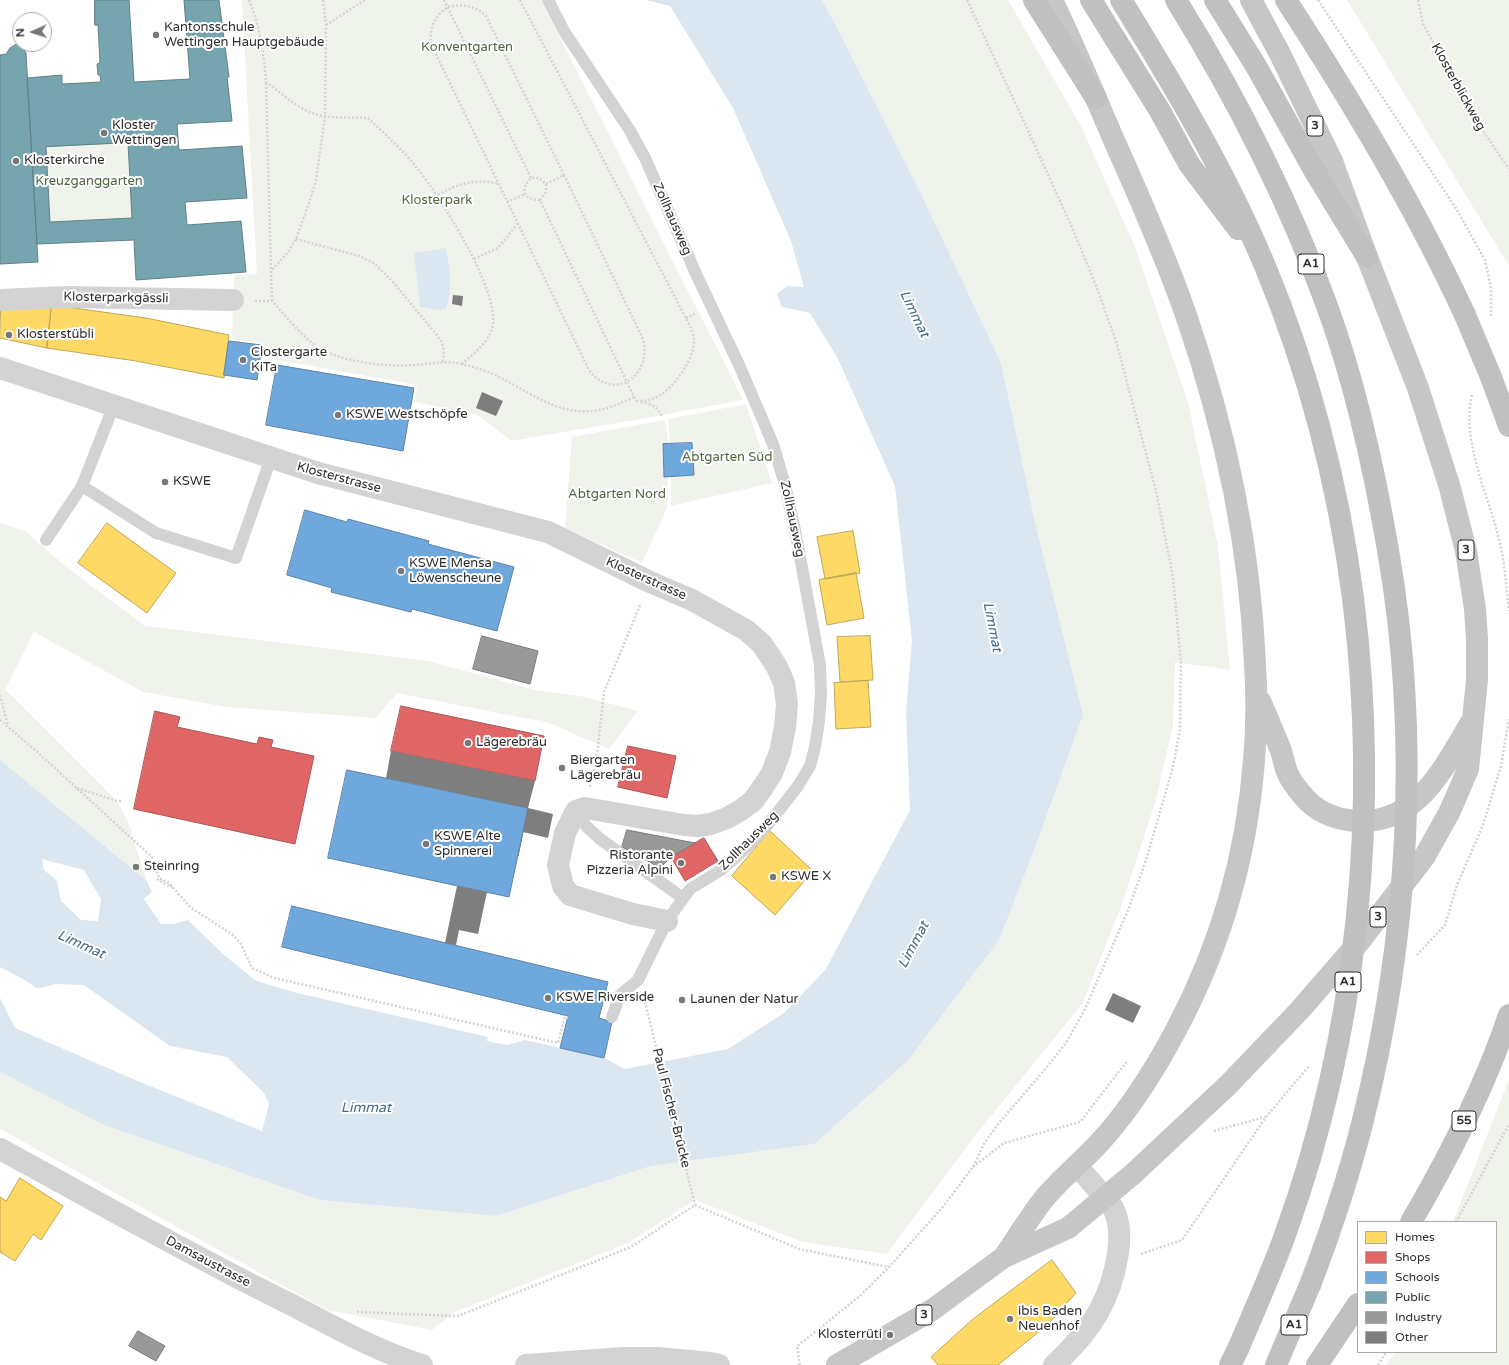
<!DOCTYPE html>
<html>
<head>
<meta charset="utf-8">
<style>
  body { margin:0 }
  #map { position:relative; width:1509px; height:1365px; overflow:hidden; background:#fff; font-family:"Varela Round",sans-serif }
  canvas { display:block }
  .legend { position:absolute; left:1357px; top:1221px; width:140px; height:132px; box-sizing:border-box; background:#fff; border:1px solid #ababab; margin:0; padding:5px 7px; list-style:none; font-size:12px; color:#2e2e2e }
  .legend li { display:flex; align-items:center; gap:8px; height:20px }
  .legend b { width:20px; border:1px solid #ababab }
  .north { position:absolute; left:12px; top:12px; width:40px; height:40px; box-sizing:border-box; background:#fff; border:1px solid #ababab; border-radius:50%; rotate:267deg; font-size:11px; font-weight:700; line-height:16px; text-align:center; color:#2e2e2e }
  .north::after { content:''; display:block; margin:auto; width:14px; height:18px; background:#777; clip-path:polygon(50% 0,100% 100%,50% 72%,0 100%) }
</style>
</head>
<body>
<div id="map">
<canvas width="1509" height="1365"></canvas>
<ul class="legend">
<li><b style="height:11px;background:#ffd966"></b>Homes</li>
<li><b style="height:11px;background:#e06666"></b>Shops</li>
<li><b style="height:11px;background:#6fa8dc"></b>Schools</li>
<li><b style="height:11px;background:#76a5af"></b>Public</li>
<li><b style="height:11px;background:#999"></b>Industry</li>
<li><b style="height:11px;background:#7e7e7e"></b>Other</li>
</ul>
<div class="north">N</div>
</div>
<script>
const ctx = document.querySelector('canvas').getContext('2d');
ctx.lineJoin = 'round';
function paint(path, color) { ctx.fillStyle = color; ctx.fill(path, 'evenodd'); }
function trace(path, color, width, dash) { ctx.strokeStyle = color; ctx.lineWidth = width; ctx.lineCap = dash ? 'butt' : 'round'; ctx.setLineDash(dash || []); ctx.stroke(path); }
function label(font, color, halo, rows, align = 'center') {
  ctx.font = font + ' "Varela Round",sans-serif'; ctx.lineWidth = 4; ctx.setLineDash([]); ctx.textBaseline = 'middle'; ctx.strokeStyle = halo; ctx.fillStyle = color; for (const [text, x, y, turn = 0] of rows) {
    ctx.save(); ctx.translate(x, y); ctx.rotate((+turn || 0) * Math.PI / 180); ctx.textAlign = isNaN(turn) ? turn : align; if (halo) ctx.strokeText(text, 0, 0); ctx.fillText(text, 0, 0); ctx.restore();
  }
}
const green = new Path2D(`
  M 242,0 L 541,0 L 743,400 L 646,418 L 511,441 L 478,415 L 414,402 L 417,385 L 262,357 L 264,344 L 232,339 L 234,275 L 257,274 Z
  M 822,0 L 1008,0 L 1081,126 L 1135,247 L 1188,402 L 1218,546 L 1230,670 L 1175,662 L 1173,725 L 1156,800 L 1122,904 L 1082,1004 L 974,1137 L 887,1254 L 802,1242 L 695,1200 L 628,1243 L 455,1312 L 432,1330 L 327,1310 L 0,1129 L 0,1072 L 104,1125 L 320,1200 L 496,1216 L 651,1166 L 814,1144 L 999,940 L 1035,848 L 1083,715 L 1036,527 L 1001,363 L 833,20 Z
  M 1347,0 L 1509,0 L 1509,267 L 1509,266 Z
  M 128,143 L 132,218 L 50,222 L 46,147 Z
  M 746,404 L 772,483 L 671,506 L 671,476 L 694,475 L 692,443 L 670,444 L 668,419 Z
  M 665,420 L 669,444 L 663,444 L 664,476 L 668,476 L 667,508 L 642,563 L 565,528 L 572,437 Z
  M 0,523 L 25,531 L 70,570 L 145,626 L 428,661 L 535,690 L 585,697 L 638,711 L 609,749 L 549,723 L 397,693 L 376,718 L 227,707 L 143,692 L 34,632 L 5,689 L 117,801 L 129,824 L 146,880 L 0,760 Z
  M 1509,1079 L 1509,1365 L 1386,1365 L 1395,1352 L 1496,1352 L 1496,1222 L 1453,1222 Z`);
const water = new Path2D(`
  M 646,0 L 822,0 L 833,20 L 920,192 L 1001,363 L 1036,527 L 1083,715 L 1035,848 L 999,940 L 908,1060 L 814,1144 L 651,1166 L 496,1216 L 320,1200 L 104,1125 L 0,1072 L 0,998 L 15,1028 L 140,1082 L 262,1131 L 269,1104 L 264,1093 L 227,1057 L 170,1046 L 84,985 L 55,984 L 38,989 L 23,979 L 0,967 L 0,760 L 146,880 L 152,892 L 144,899 L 161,924 L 174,924 L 188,920 L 223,954 L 256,981 L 297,993 L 488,1037 L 487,1041 L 507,1045 L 525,1040 L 604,1058 L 625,1069 L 728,1049 L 784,1013 L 826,969 L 910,810 L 906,712 L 912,640 L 895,486 L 837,357 L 810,313 L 782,307 L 777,294 L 787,286 L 804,287 L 791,241 L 733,108 L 670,6 ZM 42,859 L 84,870 L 101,899 L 98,921 L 81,920 L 61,901 L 57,881 L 44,870 Z
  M 446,248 C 450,269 453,289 446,309 L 438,310 L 420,307 L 414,253 Z`);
const homes = new Path2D(`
  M 52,305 L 146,318 L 229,335 L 224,378 L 136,361 L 47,348 Z
  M 1,308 L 51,308 L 47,348 L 0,338 Z
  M 107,523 L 176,573 L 147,613 L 78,563 Z
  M 853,531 L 860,573 L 825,579 L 817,537 Z
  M 856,573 L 864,618 L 827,625 L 819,580 Z
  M 870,636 L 873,680 L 840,682 L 837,637 Z
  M 868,681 L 871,727 L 836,729 L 834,683 Z
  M 770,831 L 813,871 L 775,915 L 732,876 Z
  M 20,1178 L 63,1206 L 41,1240 L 33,1234 L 15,1261 L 0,1252 L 0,1197 L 6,1201 Z
  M 1052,1260 L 1076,1293 L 1047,1325 L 998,1365 L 938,1365 L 931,1357 L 973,1319 Z`);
const shops = new Path2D(`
  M 401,706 L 544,736 L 535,781 L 391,751 Z
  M 155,711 L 180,717 L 177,727 L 257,744 L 259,737 L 273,740 L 271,747 L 314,756 L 295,844 L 134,809 Z
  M 628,746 L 676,756 L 667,798 L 618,787 Z
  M 463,795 L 528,808 L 518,856 L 453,843 Z
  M 704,838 L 718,861 L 685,881 L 671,857 Z`);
const schools = new Path2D(`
  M 229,341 L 262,345 L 257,380 L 224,375 Z
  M 277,365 L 414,388 L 403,451 L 266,425 Z
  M 692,443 L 694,475 L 664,477 L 663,444 Z
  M 305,510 L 347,522 L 348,519 L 429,541 L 428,544 L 514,567 L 497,631 L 412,609 L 411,612 L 331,592 L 332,588 L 287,575 Z
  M 347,770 L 528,808 L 509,897 L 328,858 Z
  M 292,906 L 608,982 L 599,1018 L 612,1022 L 604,1058 L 560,1048 L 568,1016 L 282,947 Z`);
const public = new Path2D(`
  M 95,0 L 129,0 L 134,82 L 190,79 L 184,0 L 219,0 L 229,77 L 227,77 L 232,121 L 177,124 L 179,150 L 242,146 L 247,198 L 185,202 L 187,225 L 241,221 L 246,272 L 136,280 L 134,240 L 37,244 L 27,78 L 62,75 L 62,84 L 101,82 L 100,75 L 98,75 L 97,64 L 100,63 L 98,25 L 95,25 ZM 128,143 L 132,218 L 50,222 L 46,147 Z
  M 17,44 L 22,46 L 26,53 L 38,262 L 0,264 L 0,55 L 6,54 L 10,48 Z`);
const industry = new Path2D(`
  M 482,636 L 538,651 L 530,684 L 473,669 Z
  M 627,830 L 695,843 L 671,857 L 660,868 L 622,847 Z
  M 138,1331 L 165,1346 L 156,1361 L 129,1346 Z`);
const building = new Path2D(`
  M 453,295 L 463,296 L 462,306 L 452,304 Z
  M 482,392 L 503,401 L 496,416 L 476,408 Z
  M 391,751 L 535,781 L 528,808 L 386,778 Z
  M 528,808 L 553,814 L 548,838 L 523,832 Z
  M 457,886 L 487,892 L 478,934 L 459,930 L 456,945 L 445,943 Z
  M 1113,993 L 1141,1006 L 1133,1023 L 1105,1010 Z`);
const path = new Path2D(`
  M 249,0 C 260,26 264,54 266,82 C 281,93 297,108 315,114 C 331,119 351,117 368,118 C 385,134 403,150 417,168 C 440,196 498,289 493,324 C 490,342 474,353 462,364
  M 444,0 L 531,178
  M 520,0 L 691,328 C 692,332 694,336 694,340 C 694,362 670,395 649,400 C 645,401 640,401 636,401
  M 1318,0 L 1457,210 L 1485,260 L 1491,288 L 1491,316
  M 1418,0 L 1423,24 L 1483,131 L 1509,169
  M 326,25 L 365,0
  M 266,83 L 271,271
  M 546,184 L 564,175 L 486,16 C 475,5 462,4 448,7 C 434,16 428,30 432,46 L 589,370 C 612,402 653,377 643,339 L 564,175
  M 438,195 C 457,184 476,178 498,184
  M 540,200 L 546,192 L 546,184 L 539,178 L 531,178 C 519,190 524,200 540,200 L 636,401
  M 507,202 L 525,194
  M 296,239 L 359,256 L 374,263 L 393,282 L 441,340 L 444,350 L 443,361
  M 474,259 L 498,248 L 517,224
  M 255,301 L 272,301 C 288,318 306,343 327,352 C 351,363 388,367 414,365 C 431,364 445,360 462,364 C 474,367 488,371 499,377 C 526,390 549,409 579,411 C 600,413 617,405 634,397
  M 272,301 L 271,271 L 288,252 L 296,239 L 310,200 L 316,180 L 325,116 L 326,25 L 323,0
  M 686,318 L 695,314
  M 1472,395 C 1461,438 1487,493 1498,535 C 1505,560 1506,586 1509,611
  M 641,402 C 652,404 658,407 662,417
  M 0,695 L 8,726
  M 0,720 L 35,750 L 153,858 L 159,878 L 169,883 L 190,907 L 233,935 L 241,944 L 252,968 L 274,978 L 558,1043 L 565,1017 L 568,1018
  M 590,787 L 598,746 L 604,692 L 641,603
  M 77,788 L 117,801 L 122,801
  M 157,879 L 167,885 L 172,887
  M 1417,955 L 1445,925 L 1457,885 L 1483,825 L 1501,766 L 1509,719
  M 644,998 L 695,1205
  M 1214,1131 L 1265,1117
  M 973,1167 L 1004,1143 L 1080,1122 L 1128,1060
  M 695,1205 L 799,1249 L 888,1267
  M 1456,1222 L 1509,1124
  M 1141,1254 L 1182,1240 L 1266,1117 L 1309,1066
  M 357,1312 L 458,1316 L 631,1247 L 695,1205
  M 800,1365 L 797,1346 L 819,1329 L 861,1295 L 889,1267 L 942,1208 L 973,1167 L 985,1142 L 999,1123 L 1042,1073 L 1066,1043 L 1085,1009 L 1129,908 L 1147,857 L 1173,767 L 1180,729 L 1181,663 L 1173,577 L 1156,491 L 1116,341 L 1095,283 L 1071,225 L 1020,113 L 967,0
  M 1378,1365 L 1386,1352`);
const lane = new Path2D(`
  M 548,0 L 564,31 L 629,129 L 645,158 L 697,276 L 740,367 L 773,444 L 785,485 L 795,530 L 820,665 L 821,694 L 819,721 L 815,747 L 810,766 L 798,786 L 766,827 L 745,849 L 721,870 L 690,889 L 667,921 L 638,980 L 620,995 L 612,1017
  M 82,486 L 156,533 L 236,558 L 271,458
  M 46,540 L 82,486 L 114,405
  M 576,811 L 586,826 L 600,839 L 683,898`);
const street = new Path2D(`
  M 0,300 L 66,297 L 233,300
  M 0,368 L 318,473 L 548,532 L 650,582 L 692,600 L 746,630 L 762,644 L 777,667 L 784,683 L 787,704 L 785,727 L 780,752 L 772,773 L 763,787 L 753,801 L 741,810 L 727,818 L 711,824 L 697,826 L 684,825 L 585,808 L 576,811 L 565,833 L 558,865 L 563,886 L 570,895 L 633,914 L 667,921
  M 0,1149 C 96,1201 192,1256 290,1304 C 333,1326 376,1351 422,1365
  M 526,1365 L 624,1358 L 658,1358 L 710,1363 L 719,1365
  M 1054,1365 C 1090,1332 1111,1301 1118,1253 C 1120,1239 1120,1221 1113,1208 C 1111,1204 1106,1200 1103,1196 C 1095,1186 1086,1176 1077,1166`);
const primary = new Path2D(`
  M 1260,701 C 1267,716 1273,732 1280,748 C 1283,756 1284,764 1287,772 C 1290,780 1298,790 1304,797 C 1315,810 1332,818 1348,820 C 1414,830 1442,771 1470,724
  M 1004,1257 C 1017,1238 1029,1218 1043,1200 C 1060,1179 1082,1162 1101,1141 C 1131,1108 1156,1068 1177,1028 C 1221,945 1247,853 1254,760 C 1257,728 1257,696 1255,664 C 1250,545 1225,428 1186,315 C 1165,255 1139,196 1113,138 C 1093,92 1074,45 1052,0
  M 837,1365 L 932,1310 L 1004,1257 L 1068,1228 L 1133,1174 L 1228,1085 L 1299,1011 L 1359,942 L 1425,856 L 1450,811 L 1468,769 L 1477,680 L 1477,639 L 1475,609 L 1466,551 L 1450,488 L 1418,388 L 1367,257 L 1332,161 L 1280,54 L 1251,0`);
const highway = new Path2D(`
  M 1034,0 L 1096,98
  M 1091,0 L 1160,111 L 1189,164 L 1238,229
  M 1121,0 C 1174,86 1226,173 1265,266 C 1309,372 1338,484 1353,598
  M 1176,0 C 1236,97 1288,199 1327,306 C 1356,385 1374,468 1388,550
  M 1215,0 L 1256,66 L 1314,170 L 1367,257
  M 1286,0 C 1352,102 1414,205 1465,315
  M 1491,377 L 1509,426
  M 1411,1222 C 1449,1157 1485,1087 1509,1015
  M 1230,1365 L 1238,1349
  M 1276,1365 L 1310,1285
  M 1317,1365 L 1358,1304`);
const highwayBridge = new Path2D(`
  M 1465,315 L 1491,377
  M 1310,1285 C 1330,1233 1348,1179 1362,1124 C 1409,938 1421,739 1388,550
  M 1238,1349 C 1254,1311 1271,1274 1285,1235 C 1358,1033 1380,811 1353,598`);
const markers = [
  [156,35,4,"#777"],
  [104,133,4,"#777"],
  [16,161,4,"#777"],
  [9,335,4,"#777"],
  [243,360,4,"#777"],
  [338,415,4,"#777"],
  [165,482,4,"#777"],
  [401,571,4,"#777"],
  [468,743,4,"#777"],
  [562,768,4,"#777"],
  [426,844,4,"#777"],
  [681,863,4,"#777"],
  [136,867,4,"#777"],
  [773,877,4,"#777"],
  [548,998,4,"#777"],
  [682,1000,4,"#777"],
  [1010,1319,4,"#777"],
  [890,1335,4,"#777"]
];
const shields = [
  [1315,126,16],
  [1311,264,26],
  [1466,550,16],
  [1378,917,16],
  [1348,982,26],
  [1464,1121,24],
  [924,1315,16],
  [1294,1325,26]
];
const shieldNames = [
  ["3",1315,126],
  ["A1",1311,264],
  ["3",1466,550],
  ["3",1378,917],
  ["A1",1348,982],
  ["55",1464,1121],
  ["3",924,1315],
  ["A1",1294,1325]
];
const poiNames = [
  ["Kantonsschule",164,28],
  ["Wettingen Hauptgebäude",164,43],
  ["Kloster",112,126],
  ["Wettingen",112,141],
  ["Klosterkirche",24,161],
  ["Klosterstübli",17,335],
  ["Clostergarte",251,353],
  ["KiTa",251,368],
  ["KSWE Westschöpfe",346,415],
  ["KSWE",173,482],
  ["KSWE Mensa",409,564],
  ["Löwenscheune",409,579],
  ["Lägerebräu",476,743],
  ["Biergarten",570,761],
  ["Lägerebräu",570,776],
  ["KSWE Alte",434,837],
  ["Spinnerei",434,852],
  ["Ristorante",673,856,"right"],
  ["Pizzeria Alpini",673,871,"right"],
  ["Steinring",144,867],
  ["KSWE X",781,877],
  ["KSWE Riverside",556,998],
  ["Launen der Natur",690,1000],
  ["ibis Baden",1018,1312],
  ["Neuenhof",1018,1327],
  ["Klosterrüti",882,1335,"right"]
];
const parkNames = [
  ["Konventgarten",467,48],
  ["Kreuzganggarten",89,182],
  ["Klosterpark",437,201],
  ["Abtgarten Süd",727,458],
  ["Abtgarten Nord",617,495]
];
const streetNames = [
  ["Klosterblickweg",1458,87,61],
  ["Zollhausweg",672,219,66],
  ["Klosterparkgässli",116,298,1],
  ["Klosterstrasse",339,478,15],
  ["Zollhausweg",792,519,78],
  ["Klosterstrasse",646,579,24],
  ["Zollhausweg",749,841,-45],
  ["Paul Fischer-Brücke",671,1108,76],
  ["Damsaustrasse",208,1262,28]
];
const waterNames = [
  ["Limmat",914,314,64],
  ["Limmat",992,627,79],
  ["Limmat",81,945,24],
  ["Limmat",914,945,-62],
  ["Limmat",366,1108]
];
paint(green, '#f0f3ec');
paint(water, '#dae6f0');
paint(homes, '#ffd966');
trace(homes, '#c0a655', 1);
paint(shops, '#e06666');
trace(shops, '#ab5555', 1);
paint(schools, '#6fa8dc');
trace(schools, '#5c83a8', 1);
paint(public, '#76a5af');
trace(public, '#608188', 1);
paint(industry, '#999');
trace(industry, '#797979', 1);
paint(building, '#7e7e7e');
trace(path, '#d3d3d3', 2.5, [2, 2]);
trace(lane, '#d3d3d3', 12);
trace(street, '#d3d3d3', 22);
trace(primary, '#c6c6c6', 22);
trace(highway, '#c0c0c0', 22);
trace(highwayBridge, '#c0c0c0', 22);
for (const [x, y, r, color] of markers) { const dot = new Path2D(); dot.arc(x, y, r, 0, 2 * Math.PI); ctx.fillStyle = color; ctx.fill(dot); trace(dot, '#fff', 1.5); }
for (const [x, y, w] of shields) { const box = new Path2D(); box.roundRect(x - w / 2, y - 10, w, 20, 3); ctx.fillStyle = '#fff'; ctx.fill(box); trace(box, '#2e2e2e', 1); }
label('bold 12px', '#2e2e2e', null, shieldNames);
label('13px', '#2e2e2e', '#fff', poiNames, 'left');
label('13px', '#4f663e', '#fff', parkNames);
label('13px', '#2e2e2e', '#fff', streetNames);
label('italic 14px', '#416a8a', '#fff', waterNames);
</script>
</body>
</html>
